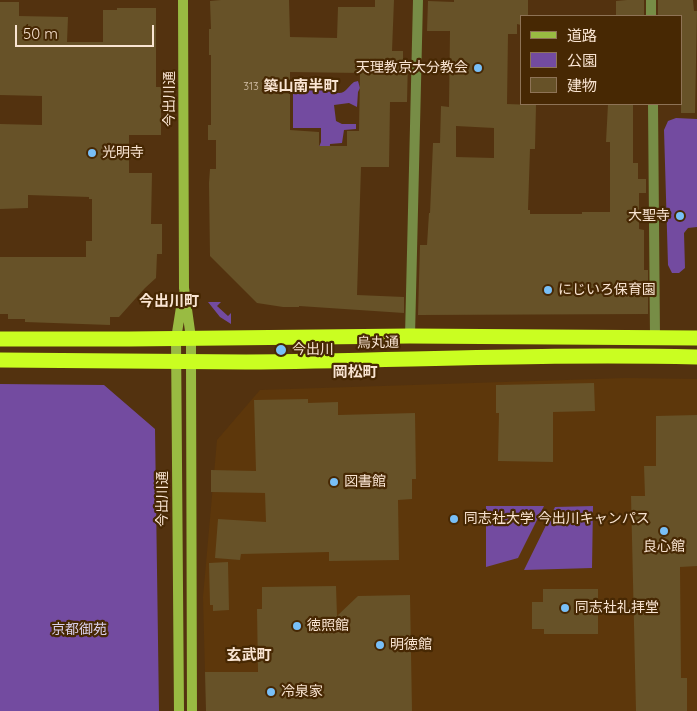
<!DOCTYPE html>
<html>
<head>
<meta charset="utf-8">
<style>
  body { margin:0 }
  #map { position:relative; width:697px; height:711px; overflow:hidden; background:#53320f; font-family:Quicksand,"Noto Sans JP",sans-serif }
  canvas { display:block }
  .legend { position:absolute; left:520px; top:15px; width:162px; height:90px; box-sizing:border-box; background:#472803; border:1px solid #8e7356; margin:0; padding:6px 9px; list-style:none; font-size:15px; color:#f9e4d2 }
  .legend li { display:flex; align-items:center; gap:10px; height:25px }
  .legend b { width:25px; border:1px solid #8e7356 }
  .scale { position:absolute; left:15px; top:25px; width:139px; height:22px; box-sizing:border-box; border:2px solid #f9e4d2; border-top:0; padding-left:6px; font-size:15px; line-height:18px; white-space:nowrap; color:#f9e4d2; -webkit-text-stroke:4px #472803; paint-order:stroke }
</style>
</head>
<body>
<div id="map">
<canvas width="697" height="711"></canvas>
<ul class="legend">
<li><b style="height:6px;background:#99bb42"></b>道路</li>
<li><b style="height:14px;background:#734ba0"></b>公園</li>
<li><b style="height:14px;background:#675228"></b>建物</li>
</ul>
<div class="scale">50 m</div>
</div>
<script>
const ctx = document.querySelector('canvas').getContext('2d');
ctx.lineJoin = 'round';
function paint(path, color) { ctx.fillStyle = color; ctx.fill(path, 'evenodd'); }
function trace(path, color, width, dash) { ctx.strokeStyle = color; ctx.lineWidth = width; ctx.lineCap = dash ? 'butt' : 'round'; ctx.setLineDash(dash || []); ctx.stroke(path); }
function label(font, color, halo, rows, align = 'center') {
  ctx.font = font + ' Quicksand,"Noto Sans JP",sans-serif'; ctx.lineWidth = 4.5; ctx.setLineDash([]); ctx.textBaseline = 'middle'; ctx.strokeStyle = halo; ctx.fillStyle = color; for (const [text, x, y, turn = 0] of rows) {
    ctx.save(); ctx.translate(x, y); ctx.rotate((+turn || 0) * Math.PI / 180); ctx.textAlign = isNaN(turn) ? turn : align; if (halo) ctx.strokeText(text, 0, 0); ctx.fillText(text, 0, 0); ctx.restore();
  }
}
const built = new Path2D(`
  M 626,378 L 697,379 L 697,711 L 336,711 L 205,672 L 203,597 L 217,440 L 260,390 Z`);
const green = new Path2D(`
  M 320,77 L 327,79 L 332,92 C 347,95 344,90 354,82 L 358,81 L 360,88 L 358,92 L 357,107 L 349,103 L 334,105 L 336,121 L 342,124 L 356,124 L 356,129 L 344,130 L 342,143 L 330,144 L 329,164 L 319,147 L 321,142 L 321,128 L 293,128 L 293,83 L 302,78 Z
  M 676,118 L 697,119 L 697,227 L 688,228 L 684,233 L 685,268 L 679,273 L 672,273 L 668,265 L 664,130 L 668,121 Z
  M 208,302 L 221,302 L 217,306 L 228,316 L 231,313 L 231,324 L 220,317 Z
  M 0,384 L 104,385 L 155,429 L 159,711 L 0,711 Z
  M 486,506 L 544,506 L 518,558 L 486,567 Z
  M 593,506 L 592,568 L 524,570 L 555,507 Z`);
const building = new Path2D(`
  M 221,0 L 289,0 L 290,37 L 337,38 L 338,7 L 375,7 L 375,0 L 394,0 L 392,51 L 403,51 L 403,59 L 408,59 L 407,102 L 390,102 L 389,167 L 361,167 L 357,295 L 404,297 L 404,313 L 299,306 L 299,307 L 283,307 L 257,303 L 210,256 L 209,183 L 210,169 L 216,169 L 216,140 L 208,140 L 208,125 L 211,125 L 211,55 L 209,55 L 209,29 L 211,29 L 210,1 ZM 290,72 L 360,73 L 359,131 L 347,131 L 347,146 L 319,146 L 319,132 L 290,130 Z
  M 454,0 L 528,0 L 528,16 L 521,16 L 521,25 L 517,24 L 517,34 L 508,34 L 507,104 L 536,105 L 535,149 L 530,149 L 528,210 L 530,210 L 530,214 L 582,214 L 582,212 L 610,212 L 610,142 L 606,142 L 608,104 L 633,104 L 633,163 L 638,163 L 638,179 L 646,179 L 646,193 L 639,193 L 639,229 L 644,230 L 644,270 L 648,270 L 648,314 L 418,315 L 420,245 L 427,245 L 429,213 L 430,213 L 433,143 L 440,143 L 441,106 L 449,107 L 450,31 L 427,31 L 428,1 L 454,2 ZM 456,126 L 494,128 L 494,158 L 456,157 Z
  M 627,0 L 644,0 L 644,16 L 616,16 L 616,1 Z
  M 658,0 L 693,0 L 694,11 L 697,11 L 695,113 L 681,113 L 681,16 L 658,16 Z
  M 0,2 L 19,2 L 19,16 L 68,17 L 67,42 L 103,42 L 103,10 L 117,10 L 117,8 L 156,8 L 156,87 L 161,87 L 161,135 L 129,135 L 129,173 L 152,173 L 151,224 L 162,224 L 162,254 L 157,254 L 156,278 L 145,288 L 119,317 L 110,317 L 110,325 L 25,322 L 25,319 L 8,319 L 8,314 L 0,314 L 0,257 L 86,257 L 86,241 L 92,241 L 92,199 L 89,199 L 89,197 L 28,195 L 28,208 L 0,209 L 0,124 L 42,125 L 42,96 L 0,95 Z
  M 594,383 L 595,411 L 553,412 L 553,462 L 498,461 L 499,413 L 496,413 L 496,385 Z
  M 308,399 L 308,403 L 338,402 L 338,415 L 415,413 L 416,479 L 412,479 L 412,499 L 398,500 L 399,560 L 329,561 L 329,552 L 241,554 L 240,560 L 215,558 L 218,519 L 266,522 L 265,493 L 211,492 L 211,470 L 256,471 L 254,400 Z
  M 697,415 L 697,566 L 680,567 L 681,678 L 687,678 L 687,711 L 636,711 L 631,496 L 645,496 L 644,466 L 656,466 L 656,416 Z
  M 228,562 L 229,610 L 213,611 L 213,605 L 210,605 L 209,563 Z
  M 336,586 L 337,616 L 358,596 L 410,595 L 412,711 L 206,711 L 205,672 L 258,672 L 257,609 L 262,609 L 262,587 Z
  M 543,589 L 598,589 L 598,634 L 544,634 L 544,629 L 532,629 L 532,602 L 543,602 Z`);
const street = new Path2D(`
  M 651,0 L 651,16
  M 653,104 L 655,337
  M 410,336 L 418,0`);
const secondary = new Path2D(`
  M 183,0 L 184,288 L 191,338 L 191,361 L 192,711
  M 179,711 L 176,339 L 182,301`);
const highway = new Path2D(`
  M 0,339 L 129,339 L 410,336 L 697,338
  M 0,360 C 82,360 164,362 246,362 C 396,361 547,353 697,357`);
const markers = [
  [478,68,5,"#78bff7"],
  [92,153,5,"#78bff7"],
  [680,216,5,"#78bff7"],
  [548,290,5,"#78bff7"],
  [281,350,6,"#78bff7"],
  [334,482,5,"#78bff7"],
  [454,519,5,"#78bff7"],
  [664,531,5,"#78bff7"],
  [565,608,5,"#78bff7"],
  [297,626,5,"#78bff7"],
  [380,645,5,"#78bff7"],
  [271,692,5,"#78bff7"]
];
const numberNames = [
  ["313",251,87]
];
const poiNames = [
  ["天理教京大分教会",468,68,"right"],
  ["光明寺",102,153],
  ["大聖寺",670,216,"right"],
  ["にじいろ保育園",558,290],
  ["今出川",292,350],
  ["図書館",344,482],
  ["同志社大学 今出川キャンパス",464,519],
  ["良心館",664,547,"center"],
  ["同志社礼拝堂",575,608],
  ["徳照館",307,626],
  ["明徳館",390,645],
  ["冷泉家",281,692]
];
const streetNames = [
  ["今出川通",170,99,-90],
  ["烏丸通",378,343,-1],
  ["今出川通",163,499,-90]
];
const parkNames = [
  ["京都御苑",79,630]
];
const neighbourhoodNames = [
  ["築山南半町",301,86],
  ["今出川町",169,301],
  ["岡松町",355,372],
  ["玄武町",249,655]
];
paint(built, '#5d370b');
paint(green, '#734ba0');
paint(building, '#675228');
trace(street, '#778d46', 10);
trace(secondary, '#99bb42', 10);
trace(highway, '#cafe21', 15);
for (const [x, y, r, color] of markers) { const dot = new Path2D(); dot.arc(x, y, r, 0, 2 * Math.PI); ctx.fillStyle = color; ctx.fill(dot); trace(dot, '#472803', 2); }
label('11px', '#d4c0a8', null, numberNames);
label('14px', '#f9e4d2', '#472803', poiNames, 'left');
label('14px', '#f9e4d2', '#472803', streetNames);
label('14px', '#dad0eb', '#472803', parkNames);
label('bold 15px', '#f9e4d2', '#472803', neighbourhoodNames);
</script>
</body>
</html>
